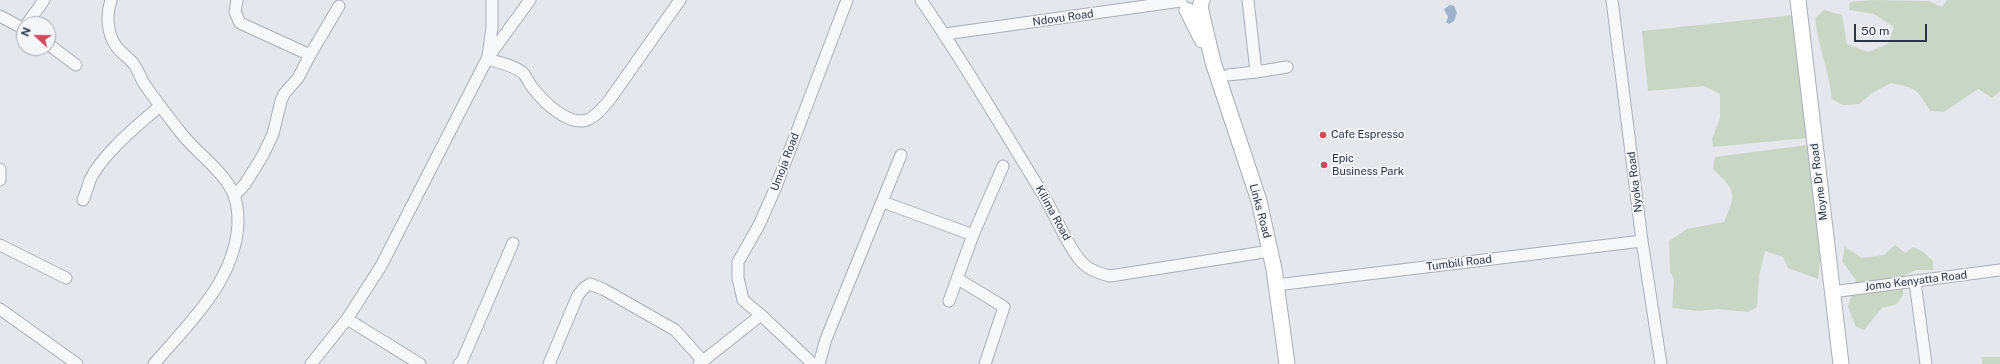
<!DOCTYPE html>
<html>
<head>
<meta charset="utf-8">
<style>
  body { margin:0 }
  #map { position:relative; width:2000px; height:364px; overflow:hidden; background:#e4e7ec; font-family:"Public Sans",sans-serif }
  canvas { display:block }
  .north { position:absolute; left:16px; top:16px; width:40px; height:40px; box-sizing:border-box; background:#f4f6f9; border:1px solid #a4a8b1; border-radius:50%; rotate:292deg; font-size:11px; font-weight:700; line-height:16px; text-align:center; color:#2b3445 }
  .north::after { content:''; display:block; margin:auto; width:14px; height:18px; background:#d1495b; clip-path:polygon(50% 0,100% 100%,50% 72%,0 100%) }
  .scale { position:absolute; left:1854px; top:24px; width:73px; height:18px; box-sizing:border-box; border:2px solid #2b3445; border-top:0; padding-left:5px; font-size:12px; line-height:14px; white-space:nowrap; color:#2b3445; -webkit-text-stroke:3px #f4f6f9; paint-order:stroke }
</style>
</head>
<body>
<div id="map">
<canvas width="2000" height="364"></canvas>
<div class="north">N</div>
<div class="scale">50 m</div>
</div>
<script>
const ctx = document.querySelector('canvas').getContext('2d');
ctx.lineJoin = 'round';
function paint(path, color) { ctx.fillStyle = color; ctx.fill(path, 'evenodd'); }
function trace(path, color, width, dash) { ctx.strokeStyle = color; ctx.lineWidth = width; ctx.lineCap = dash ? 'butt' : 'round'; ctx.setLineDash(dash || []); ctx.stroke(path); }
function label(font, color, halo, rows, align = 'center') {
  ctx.font = font + ' "Public Sans",sans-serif'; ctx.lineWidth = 3.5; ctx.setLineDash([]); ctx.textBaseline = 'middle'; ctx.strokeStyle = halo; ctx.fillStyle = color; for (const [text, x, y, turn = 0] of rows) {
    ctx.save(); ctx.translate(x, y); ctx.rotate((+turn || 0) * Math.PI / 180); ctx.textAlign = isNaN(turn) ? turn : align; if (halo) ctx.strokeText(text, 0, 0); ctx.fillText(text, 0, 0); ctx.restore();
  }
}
const green = new Path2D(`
  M 1871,0 L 1928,1 L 1942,7 L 1947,0 L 2000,0 L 2000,91 L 1992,98 L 1978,89 L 1944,112 L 1930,111 C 1917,89 1916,88 1891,83 L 1872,93 L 1859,104 L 1843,105 L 1832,99 C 1829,71 1818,46 1815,18 L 1824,10 L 1842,15 L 1847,44 L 1868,52 L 1888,44 L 1894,27 L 1874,14 L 1849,10 L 1850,2 Z
  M 1794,15 L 1807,138 L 1713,147 L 1712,139 L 1720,118 L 1720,94 L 1704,86 L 1648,91 L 1642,31 Z
  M 1807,145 C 1814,190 1826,234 1818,279 L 1788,268 L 1783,257 L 1765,251 L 1759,276 L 1757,307 L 1748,312 L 1718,309 L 1699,311 L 1672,308 L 1674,280 L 1670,271 L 1669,241 L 1687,229 L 1724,222 C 1737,193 1736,191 1713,169 L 1715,157 Z
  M 1895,245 L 1905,253 L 1913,247 L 1922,251 L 1933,261 L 1933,270 L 1916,270 L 1903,276 L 1903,295 L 1897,304 L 1882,308 L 1864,330 L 1856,327 L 1848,307 L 1856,280 L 1842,261 L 1845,247 L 1862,258 L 1884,255 Z
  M 1982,357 L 2000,357 L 2000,364 L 1982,364 Z`);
const water = new Path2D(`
  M 1450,5 L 1454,6 L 1457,13 L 1454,21 L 1449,24 L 1446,22 L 1448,17 L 1444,9 Z`);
const street = new Path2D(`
  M 111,0 C 106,15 107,33 116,46 C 121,53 128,57 133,63 C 137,68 140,76 143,82 C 155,100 168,116 181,133 C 195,151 216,165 228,184 C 237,197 238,209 238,224 C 235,281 189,323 154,364
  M 237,0 L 235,12 L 240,23 L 310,55 L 339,6
  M 921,0 C 964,62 1002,128 1042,193 C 1055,214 1065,241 1079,259 C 1088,270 1098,273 1110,276 L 1270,251
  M 1612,0 L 1642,241 L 1661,364
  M 0,16 L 24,29
  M 27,24 L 44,0
  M 945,34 L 1181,1
  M 48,44 L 76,65
  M 488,57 L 492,27 L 492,0
  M 487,59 L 530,0
  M 1256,72 L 1287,67
  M 1228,75 L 1256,72 L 1248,0
  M 0,169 L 0,180
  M 234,196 L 245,184 L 263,155 L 273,134 L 281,101 L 284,94 L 298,78 L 310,55
  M 83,200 C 86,193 88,186 90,180 C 102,154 138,125 160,106
  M 883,202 L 973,235
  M 0,245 L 66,278
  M 958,279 L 1004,307 L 985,364
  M 1915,282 L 1926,364
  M 1276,285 L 1642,241
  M 1832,292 L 2000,270
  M 949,301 L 973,235 L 1003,166
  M 0,309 L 77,364
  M 761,315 L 743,300 L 738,278 L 738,262 L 759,225 L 775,189 L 847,0
  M 347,319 L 420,364
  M 311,364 L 347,319 L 381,266 L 487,59 C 499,63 515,65 524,74 C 527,78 529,83 532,87 C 543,101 567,126 587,120 C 596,117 602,108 608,102 L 680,0
  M 459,364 L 462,361 L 513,243
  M 549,364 L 578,295 L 584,288 L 590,284 L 603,289 L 675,330 L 703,361
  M 699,364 L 761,315 L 813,364
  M 819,364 L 826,339 L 901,155`);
const secondary = new Path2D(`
  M 1202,0 L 1200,7 L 1213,62 L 1259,201 L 1274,269 L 1287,364
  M 1798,0 L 1841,364
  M 1187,10 L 1202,40`);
const markers = [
  [1323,135,4,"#d1495b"],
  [1324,165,4,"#d1495b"]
];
const streetNames = [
  ["Ndovu Road",1063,18,-8],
  ["Umoja Road",785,162,-69],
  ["Nyoka Road",1635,182,-97],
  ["Moyne Dr Road",1819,182,-97],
  ["Links Road",1260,211,75],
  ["Kilima Road",1053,213,61],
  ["Tumbili Road",1459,263,-7],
  ["Jomo Kenyatta Road",1916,281,-7]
];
const poiNames = [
  ["Cafe Espresso",1331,135],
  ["Epic",1332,159],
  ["Business Park",1332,172]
];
paint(green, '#c9d6c5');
paint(water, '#9fb4cc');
trace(street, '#a9aeb7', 13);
trace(secondary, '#a9aeb7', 17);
trace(street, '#f7f8fa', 11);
trace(secondary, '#fff', 15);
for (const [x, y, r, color] of markers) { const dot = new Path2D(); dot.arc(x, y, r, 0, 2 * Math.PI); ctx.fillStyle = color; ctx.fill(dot); trace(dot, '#f4f6f9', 1.5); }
label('11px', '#2b3445', '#f4f6f9', streetNames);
label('11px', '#2b3445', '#f4f6f9', poiNames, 'left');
</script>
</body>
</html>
